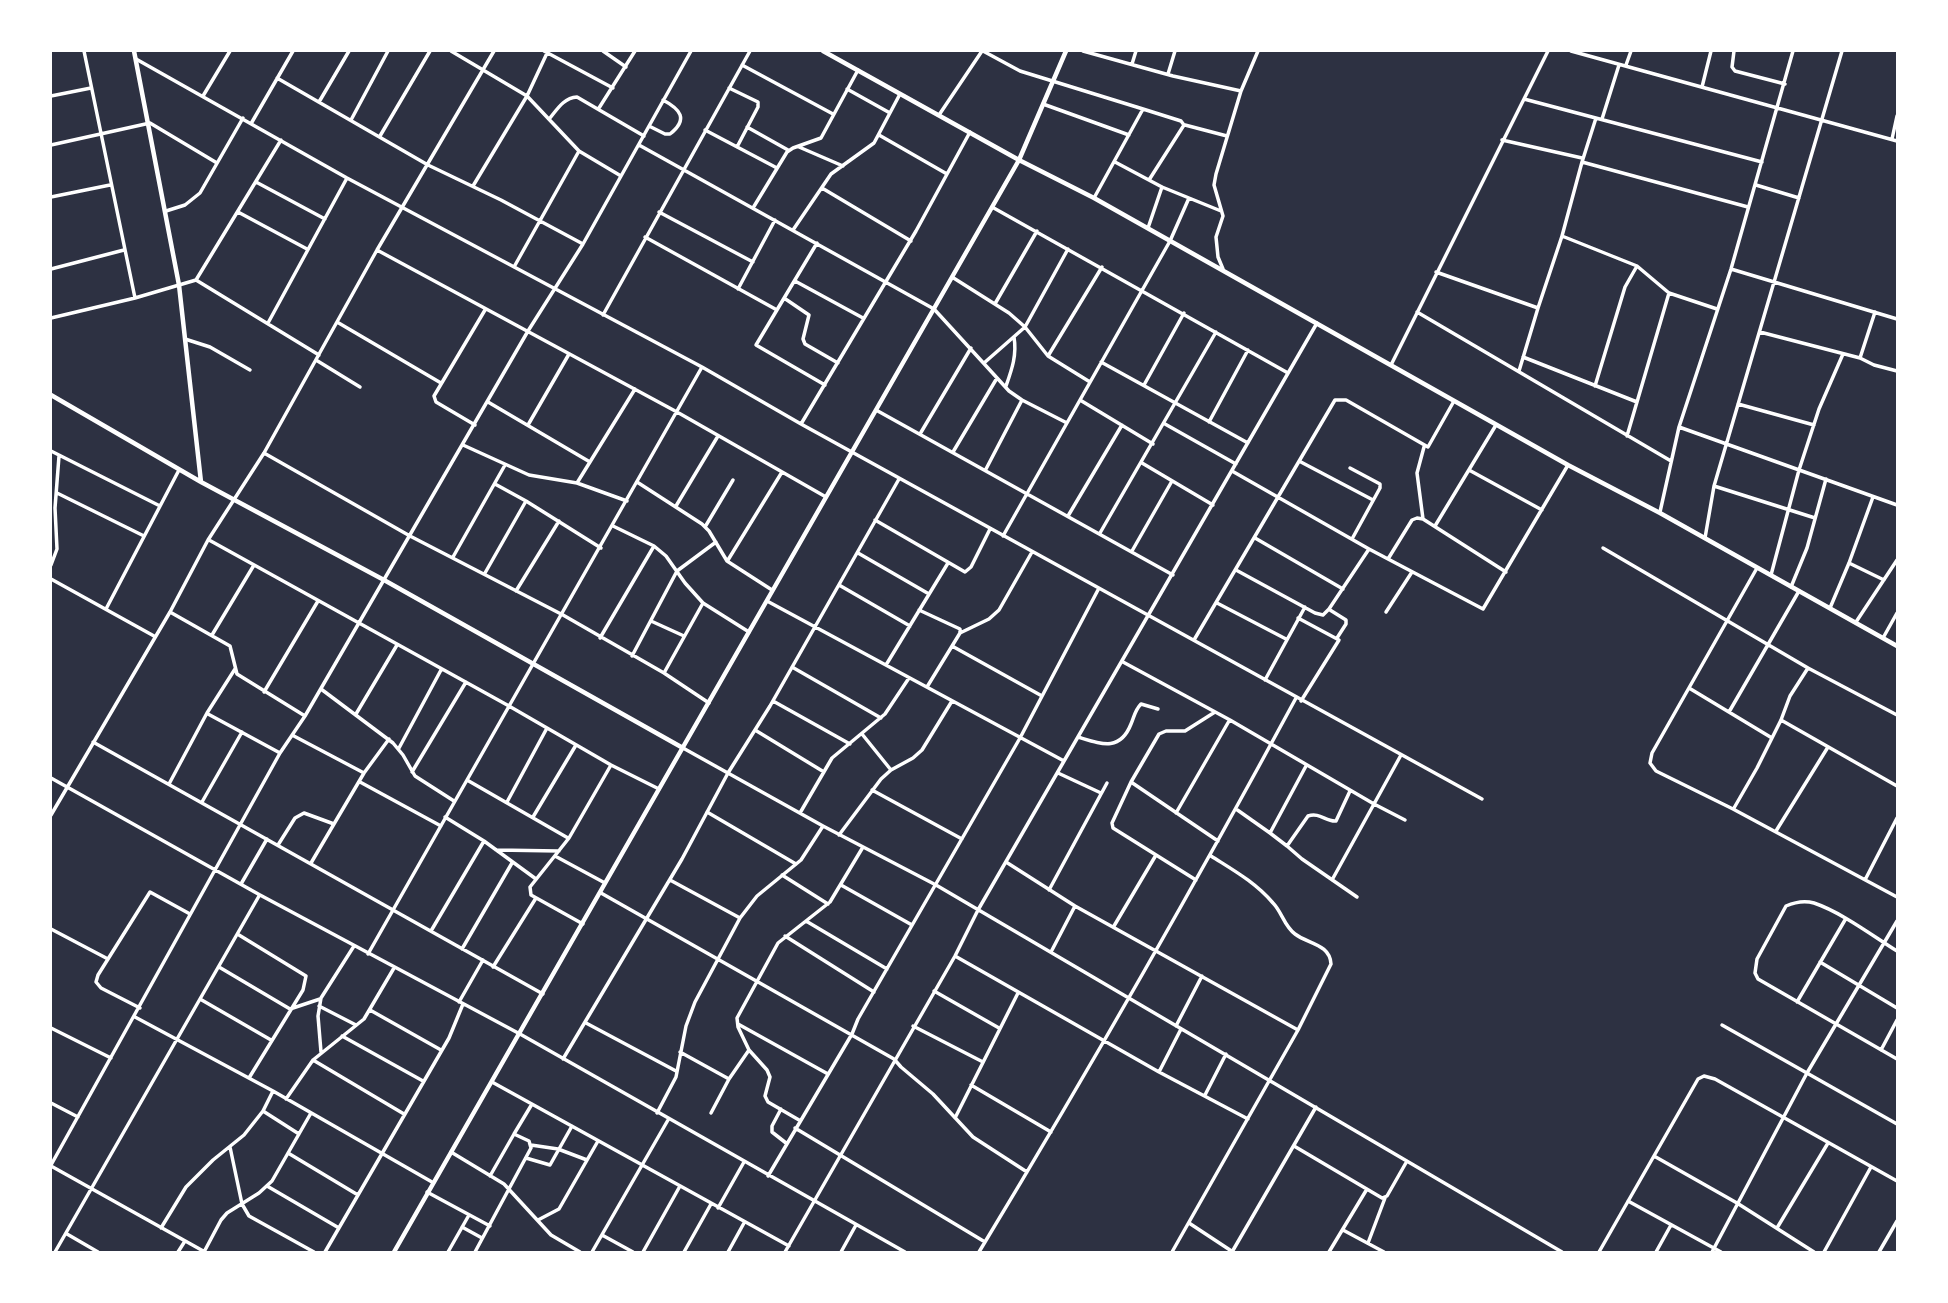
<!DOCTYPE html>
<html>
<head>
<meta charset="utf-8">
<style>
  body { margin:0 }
  #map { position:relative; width:1948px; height:1303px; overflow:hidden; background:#2d3142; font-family:"Noto Sans",sans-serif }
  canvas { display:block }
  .frame { position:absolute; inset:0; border:52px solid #fff; pointer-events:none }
</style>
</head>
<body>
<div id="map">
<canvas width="1948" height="1303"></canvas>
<div class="frame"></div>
</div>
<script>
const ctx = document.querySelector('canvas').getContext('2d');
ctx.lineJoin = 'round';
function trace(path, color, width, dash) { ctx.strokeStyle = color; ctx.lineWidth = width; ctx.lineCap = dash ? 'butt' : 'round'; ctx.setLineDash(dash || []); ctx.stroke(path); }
const minor = new Path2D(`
  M 84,51 L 135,298
  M 451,51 L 527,96 L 579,151 L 621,176
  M 544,51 L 613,88
  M 603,51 L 626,67
  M 983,51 L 1020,71 L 1143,109
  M 1083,51 L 1173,76 L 1241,91
  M 1571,51 L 1897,141
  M 1734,51 L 1732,67 L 1735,71 L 1785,84
  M 136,59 L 347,178 L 702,367 L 801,424 L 1482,799
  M 1132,64 L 1136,51
  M 742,65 L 833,114
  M 1626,65 L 1631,51
  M 1168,74 L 1175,51
  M 277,78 L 428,165 L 501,200 L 583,244
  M 1702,87 L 1711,51
  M 729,88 L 758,102 L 758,107 L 737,147
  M 847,89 L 890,113
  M 51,96 L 91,88
  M 203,96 L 230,51
  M 1524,99 L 1762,162
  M 319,102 L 349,51
  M 1043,104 L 1129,135
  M 599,108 L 635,51
  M 939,115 L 982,51
  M 550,118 C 558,108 564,98 577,97 L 644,136
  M 1596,118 L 1582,162 L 1562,236 L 1637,266 L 1669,293 L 1717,309
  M 1602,119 L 1619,65
  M 351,120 L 388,51
  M 252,122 L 293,51
  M 1185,125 L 1227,136
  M 649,126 L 665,134 L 670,134 C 689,119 680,109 663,100
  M 747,127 L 788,150
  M 705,130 L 777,168
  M 879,135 L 947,174
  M 380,136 L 430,51
  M 1892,139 L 1897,116
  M 1502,140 L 1582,158
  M 51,145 L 150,123 L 217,163
  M 639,145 L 934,309 L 1009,391 L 1022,400 L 1067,423
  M 799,147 L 843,166
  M 1115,162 L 1162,187 L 1221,211
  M 1582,162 L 1748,207
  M 256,182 L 325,219
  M 1756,185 L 1799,198
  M 473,186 L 527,96 L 548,51
  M 822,188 L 911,241
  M 51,197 L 110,185
  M 1094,198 L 1143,109 L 1181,121 L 1184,125 L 1149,180
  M 992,207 L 1288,373
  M 753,208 L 787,152 L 793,148 L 821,138 L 858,70
  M 166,211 L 185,205 L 200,193 L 243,118
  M 238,212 L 307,249
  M 659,212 L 753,262
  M 1148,228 L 1162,187
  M 793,230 L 831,174 L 874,143 L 900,94
  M 645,237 L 777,310
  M 817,243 L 756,345 L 825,385
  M 377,250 L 677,412 L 826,497
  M 514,267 L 579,151
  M 51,269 L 124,250
  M 1223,269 L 1218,257 L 1216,237 L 1223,216 L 1214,185 L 1216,174 L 1241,91 L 1258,51
  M 1731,269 L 1897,319
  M 1436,272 L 1538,308 L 1519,371
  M 952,277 L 1009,313 L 1025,327 L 1048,356 L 1090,382
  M 196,280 L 319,355
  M 795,281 L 863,318
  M 738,289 L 775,220
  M 784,298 L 809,315 L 803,339 L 805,344 L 838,363
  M 996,302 L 1037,231
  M 1538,308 L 1562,236
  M 1417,312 L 1671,461
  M 603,315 L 750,51
  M 51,318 L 135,298 L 196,280 L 281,140
  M 337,322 L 441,383
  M 268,323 L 347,178
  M 1760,332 L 1860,358 L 1874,365 L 1897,371
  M 185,339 L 210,347 L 250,370
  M 1048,356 L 1102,267
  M 1523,357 L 1637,402
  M 1860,358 L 1875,312
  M 316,360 L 360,387
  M 1101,362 L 1248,443
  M 984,363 L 1025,327 L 1068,249
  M 1391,365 L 1548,51
  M 1144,385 L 1184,313
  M 1006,386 C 1012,369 1017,355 1014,337
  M 1595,386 L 1625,287 L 1637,266
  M 1080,400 L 1153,444
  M 488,402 L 590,462
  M 1738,404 L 1814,425
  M 876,410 L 1173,575
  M 1209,422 L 1248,350
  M 801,424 L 916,231 L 970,132
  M 1165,424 L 1236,464
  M 475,425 L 436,402 L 434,396 L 485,310
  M 528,425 L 569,354
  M 1679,427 L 1897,505
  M 920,434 L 971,348
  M 1627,436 L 1669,293
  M 463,445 L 529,475 L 577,483 L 627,501
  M 51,451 L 160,506
  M 953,452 L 997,378
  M 264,453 L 410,536 L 563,615 L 664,673 L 709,703
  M 1299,461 L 1373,500
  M 1142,463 L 1213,505
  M 1350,468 L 1380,484 L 1380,488 L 1352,539
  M 986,469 L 1022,400
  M 1469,470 L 1542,510
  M 1232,471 L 1369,549 L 1483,609 L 1568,465
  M 637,482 L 702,524 L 709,531 L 727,561 L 772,590
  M 577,483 L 635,389
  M 495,484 L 526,501 L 601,548
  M 1714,486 L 1815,518
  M 57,493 L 144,536
  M 676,506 L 718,436
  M 1660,512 L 1679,427 L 1731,269 L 1793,51
  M 1068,516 L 1122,425
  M 1423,519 L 1417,473 L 1424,447
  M 875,520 L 965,572 L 971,567 L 990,529
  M 613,526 L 654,546 L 666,556 L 685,583 L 703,603 L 749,632
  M 1435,526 L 1496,425
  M 705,527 L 733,480
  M 1100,533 L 1216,332
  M 1003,536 L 1170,241 L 1189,198
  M 1255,538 L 1343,589
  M 1705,538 L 1714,486 L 1842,51
  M 209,540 L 509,706 L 611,765 L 659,789
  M 1603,548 L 1808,668 L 1897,715
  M 1132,551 L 1172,481
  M 858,553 L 929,594
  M 453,557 L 505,465
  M 1388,559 L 1412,520 L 1417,518 L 1423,519 L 1506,572
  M 728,560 L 782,472
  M 1849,563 L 1884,580
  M 51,565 L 57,549 L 55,508 L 59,456
  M 1757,568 L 1652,753 L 1650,763 L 1656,771 L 1733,809 L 1897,897
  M 1236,570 L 1315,613 L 1323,615 L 1329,609 L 1369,549
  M 485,573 L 526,501
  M 1771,575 L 1799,470 L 1819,409 L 1843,354
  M 51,579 L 154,636
  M 839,585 L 910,626
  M 1791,587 L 1807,548 L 1826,479
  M 516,591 L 559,521
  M 767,601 L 1064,761
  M 1217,603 L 1286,639
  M 1830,608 L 1849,563 L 1873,497
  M 106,609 L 179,470
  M 919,610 L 960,629 L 960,633 L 927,687
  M 1330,610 L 1346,620 L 1346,624 L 1337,638
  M 170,612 L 230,646 L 237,674 L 305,716
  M 1386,612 L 1412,572
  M 1298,618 L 1339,640 L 1301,701
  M 651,621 L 684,636
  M 1856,622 L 1897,560
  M 960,633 L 989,619 L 999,610 L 1032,552
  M 212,635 L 254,565
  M 600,638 L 654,546
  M 1883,638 L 1897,613
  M 1194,640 L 1335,400 L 1346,400 L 1428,447 L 1454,401
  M 952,646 L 1042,696
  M 632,656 L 677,571 L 716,542
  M 1123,662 L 1230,720 L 1374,804 L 1401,755
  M 886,665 L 948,563
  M 792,667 L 881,718
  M 664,673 L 703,603
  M 1265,680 L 1305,607
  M 1689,688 L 1772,738
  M 321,689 L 393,743 L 403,755 L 415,776 L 454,801
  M 264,692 L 318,601
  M 773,701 L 850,744
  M 1729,712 L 1799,591
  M 208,714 L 280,753
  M 356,714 L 397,645
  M 1781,720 L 1897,786
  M 755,730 L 824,772
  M 862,734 L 891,770
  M 292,735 L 364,773
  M 1078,737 C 1101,744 1120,752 1131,724 C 1134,717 1135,710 1141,704 L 1158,709
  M 93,742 L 543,994
  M 399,748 L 441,670
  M 683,748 L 823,826 L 936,885 L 1562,1252
  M 412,772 L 466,682
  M 1058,773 L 1101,793
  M 51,778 L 260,895 L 520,1034 L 905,1252
  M 467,780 L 568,838
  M 360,782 L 441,826
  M 1131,782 L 1218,841
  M 169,784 L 207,713 L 235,669
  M 872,790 L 962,839
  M 202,802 L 242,732
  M 507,802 L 547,728
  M 1734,808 L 1757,768 L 1781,720 L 1790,696 L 1808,668
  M 1236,809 L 1270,833 L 1306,766
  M 707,812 L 796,864
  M 800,813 L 832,758 L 885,714 L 909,678
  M 1176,813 L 1229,721
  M 51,815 L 170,612 L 208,540 L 264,453 L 377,250 L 494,51
  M 445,817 L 484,841 L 536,879
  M 533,817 L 576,745
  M 1776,831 L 1828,747
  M 1270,833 L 1287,846 L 1308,816 C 1320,812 1326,822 1336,821 L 1350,791
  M 839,835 L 881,779 L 891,770 L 913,758 L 922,750 L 952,701
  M 278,845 L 295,818 L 304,813 L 334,824
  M 1287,846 L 1302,859 L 1357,897
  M 496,850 L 559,851
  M 555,856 L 605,883
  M 1211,856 C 1233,870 1255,882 1273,903 C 1282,912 1284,926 1295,934 C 1308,944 1330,944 1331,964 L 1298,1030
  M 1006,862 L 1075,906 L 1298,1030 L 1172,1252
  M 311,863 L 364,773 L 389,739
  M 782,875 L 828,904
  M 1866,878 L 1897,818
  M 670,880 L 740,918
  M 1196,880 L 1113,828 L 1112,823 L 1131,782 L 1159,734 L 1166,731 L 1185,731 L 1215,712
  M 1332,880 L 1374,804 L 1405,820
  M 241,884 L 267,839
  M 841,885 L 912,925
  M 1049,890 L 1107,783
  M 601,893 L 894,1059 L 901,1067 L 933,1094 L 973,1137 L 1027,1172
  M 806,921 L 887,969
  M 583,924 L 531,895 L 530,887 L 569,838 L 611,765
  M 1114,926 L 1156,855
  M 51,929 L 108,959
  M 431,931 L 484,841
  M 239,935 L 306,976 L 303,990 L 249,1078
  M 785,936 L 874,992
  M 462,949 L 512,863
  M 1897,951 C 1873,936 1841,912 1814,903 C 1804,900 1795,902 1786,906 L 1757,959 L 1755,973 L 1758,979 L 1897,1059
  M 1051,952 L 1075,906
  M 368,954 L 702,367
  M 955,956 L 1159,1072 L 1248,1119
  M 1820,962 L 1897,1008
  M 219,967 L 290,1009 L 320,999
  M 493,967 L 536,898
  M 934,991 L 999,1028
  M 200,999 L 271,1040
  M 459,1002 L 483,960
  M 1797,1002 L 1845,920
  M 319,1006 L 356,1025
  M 140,1008 L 101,988 L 96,982 L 98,975 L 150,892 L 190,914
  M 370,1010 L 441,1050
  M 135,1017 L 273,1091 L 432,1182
  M 586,1023 L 676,1071
  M 738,1024 L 828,1074
  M 1722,1025 L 1897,1124
  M 913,1026 L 983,1062
  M 1176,1026 L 1202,976
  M 51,1028 L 111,1058
  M 342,1036 L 423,1081
  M 1881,1050 L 1897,1020
  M 321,1052 L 318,1016 L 321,998 L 354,946
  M 680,1052 L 729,1079
  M 563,1059 L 682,859 L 728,773 L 770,706 L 899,479
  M 313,1060 L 404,1114
  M 1159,1072 L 1181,1029
  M 492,1082 L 789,1246
  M 971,1085 L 1051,1132
  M 1205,1095 L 1226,1054
  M 286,1099 L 313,1060 L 364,1019 L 394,968
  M 51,1103 L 78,1117
  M 781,1109 L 772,1126 L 772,1132 L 786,1143
  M 263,1111 L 299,1134
  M 657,1113 L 676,1077 L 686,1026 L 695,1002 L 740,918 L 757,896 L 801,860 L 823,826
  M 711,1113 L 729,1079 L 749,1050
  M 955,1118 L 1018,993
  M 799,1120 L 768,1102 L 765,1096 L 770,1077 L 767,1070 L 749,1050 L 738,1027 L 737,1018 L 778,943 L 830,902 L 863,847
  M 795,1128 L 985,1242
  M 531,1145 L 558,1149 L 587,1160
  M 1294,1146 L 1382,1198 L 1387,1196 L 1407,1161
  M 230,1147 L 242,1204 L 249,1216 L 314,1252
  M 451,1152 L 504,1184 L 551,1235 L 580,1252
  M 288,1153 L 358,1195
  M 1654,1156 L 1737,1203 L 1814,1252
  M 526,1158 L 550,1165 L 572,1126
  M 51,1165 L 280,753 L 305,716 L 528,331 L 583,244 L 691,51
  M 51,1166 L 205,1252
  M 490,1176 L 514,1134
  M 768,1176 L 852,1034 L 858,1019 L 1020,738 L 1099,588
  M 267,1186 L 339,1228
  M 427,1192 L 490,1226
  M 1628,1201 L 1721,1252
  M 718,1208 L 744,1162
  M 538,1220 L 559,1209 L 598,1141
  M 1189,1223 L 1233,1252
  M 462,1227 L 482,1238
  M 161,1228 L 186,1187 L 213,1160 L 244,1135 L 263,1111 L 273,1091
  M 1777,1228 L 1828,1143
  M 1343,1230 L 1384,1252
  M 67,1234 L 98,1252
  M 602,1235 L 633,1252
  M 1368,1243 L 1385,1198
  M 55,1252 L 259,896
  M 178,1252 L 185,1241
  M 204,1252 L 221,1220 L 227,1213 L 259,1193 L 272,1181 L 311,1113
  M 325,1252 L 449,1038 L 463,1004
  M 448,1252 L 469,1215
  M 475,1252 L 531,1148 L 529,1141 L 514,1134 L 532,1104
  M 592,1252 L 668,1120
  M 643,1252 L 680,1186
  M 684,1252 L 711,1204
  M 728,1252 L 744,1223
  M 785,1252 L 955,956 L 978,910 L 1317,323
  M 841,1252 L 856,1225
  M 979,1252 C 1089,1070 1195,885 1296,698
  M 1232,1252 L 1316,1107
  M 1329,1252 L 1367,1189
  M 1599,1252 L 1698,1079 L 1704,1076 L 1715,1079 L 1897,1181
  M 1656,1252 L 1671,1225
  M 1712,1252 L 1807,1073 L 1897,921
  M 1824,1252 L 1871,1167
  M 1879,1252 L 1897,1221`);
const tertiary = new Path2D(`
  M 134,51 L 179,285 L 201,482
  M 823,51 L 1019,160
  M 51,395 L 201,482 L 384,580 L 683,748`);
const secondary = new Path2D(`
  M 1019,160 L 1094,198 L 1568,465 L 1660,513 L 1897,646
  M 394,1252 L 1019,160 L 1066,51`);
trace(minor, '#fff', 3.5);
trace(tertiary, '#fff', 4.5);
trace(secondary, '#fff', 4.5);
</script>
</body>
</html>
